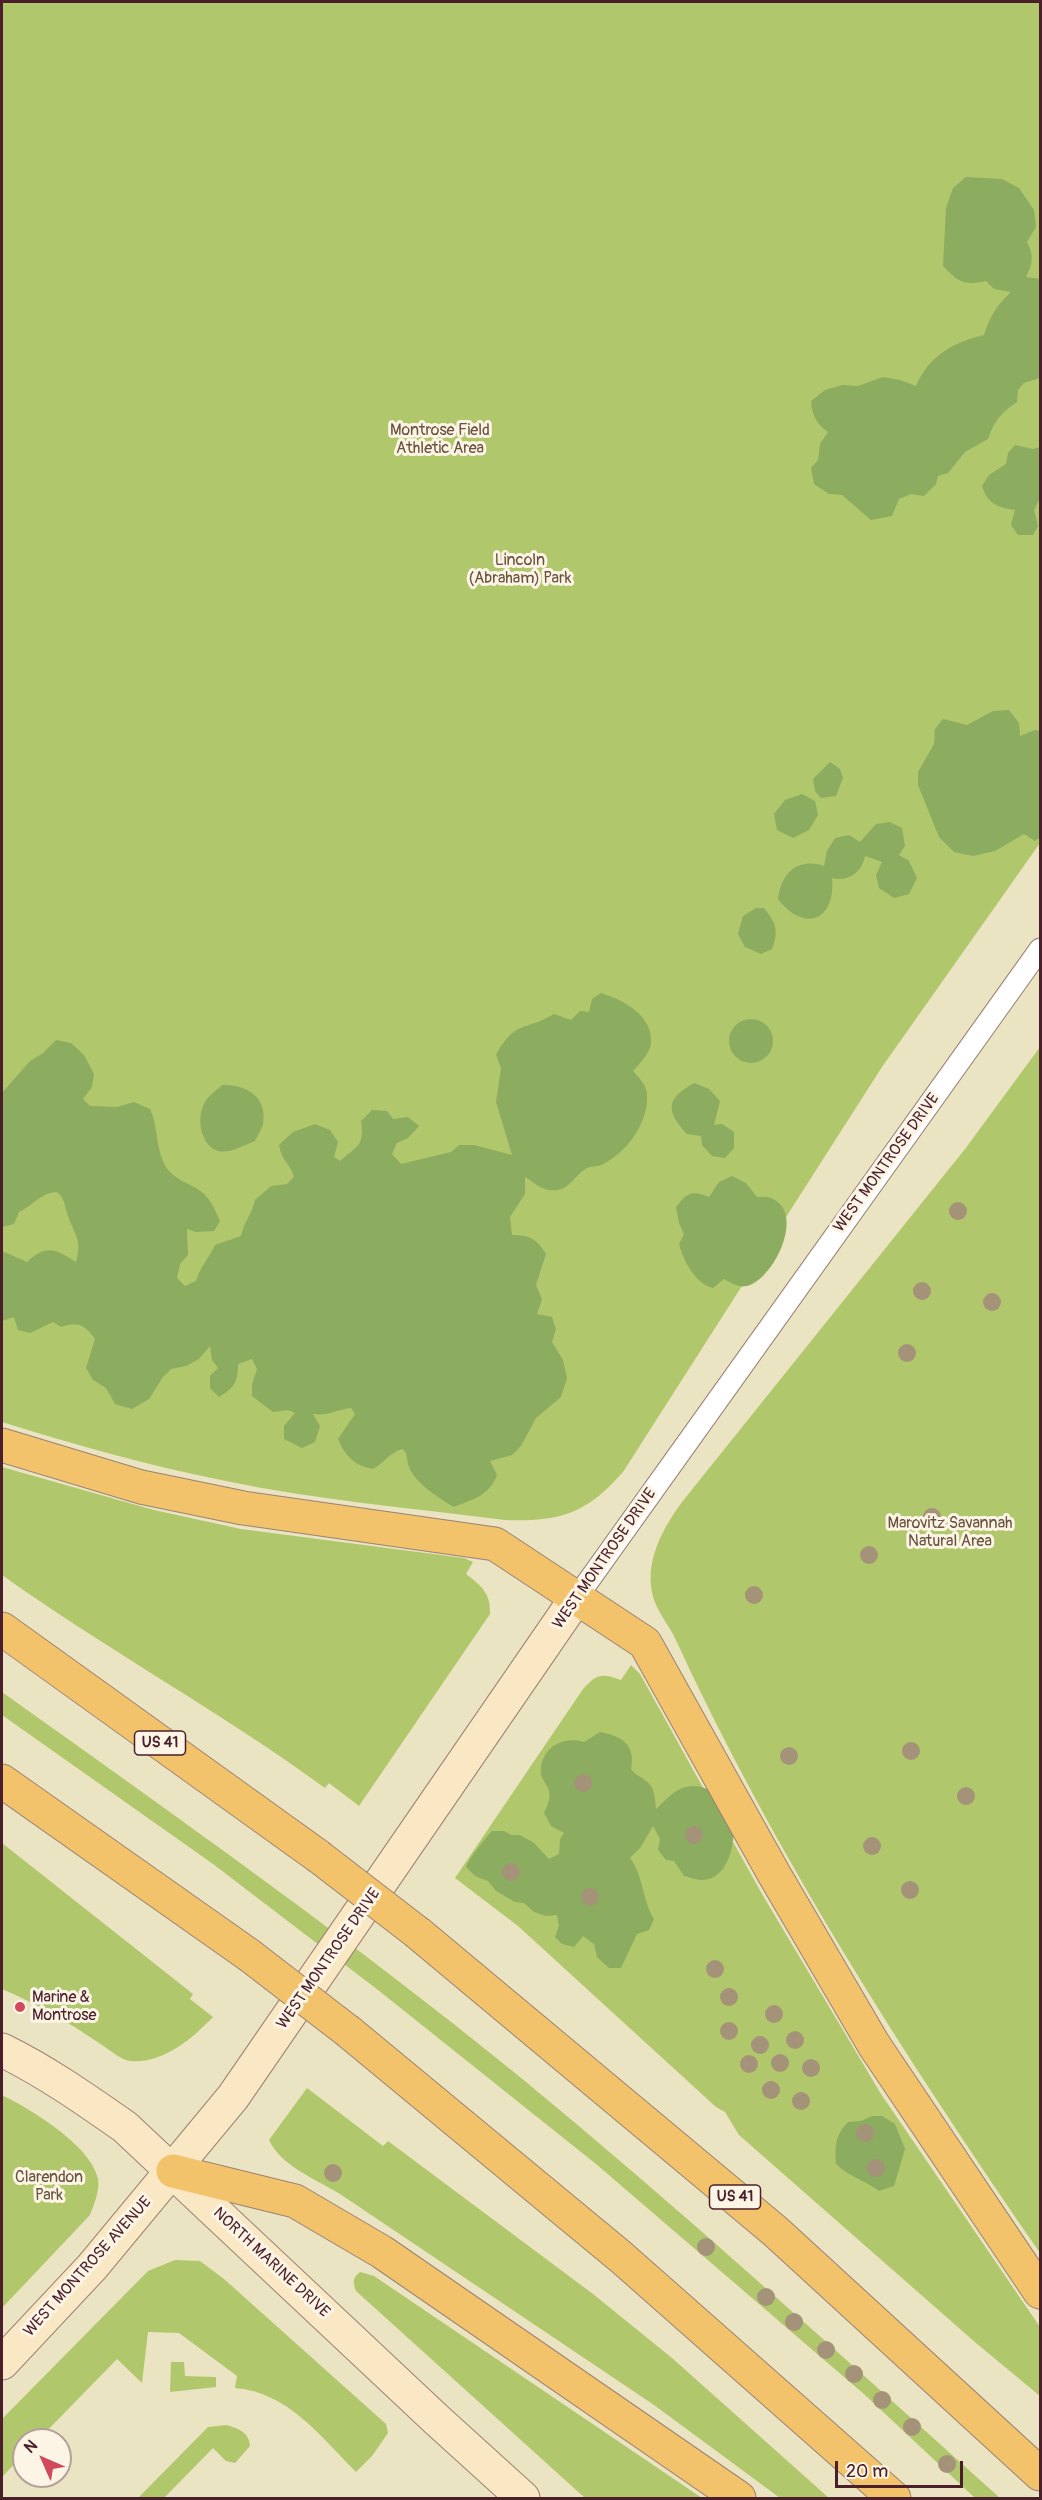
<!DOCTYPE html>
<html>
<head>
<meta charset="utf-8">
<style>
  body { margin:0 }
  #map { position:relative; width:1042px; height:2500px; overflow:hidden; background:#ebe4c2; font-family:Pangolin,sans-serif }
  canvas { display:block }
  .frame { position:absolute; inset:0; border:3px solid #4a1f2b; pointer-events:none }
  .north { position:absolute; left:12px; top:2428px; width:60px; height:60px; box-sizing:border-box; background:#fcf5e5; border:2px solid #b59f9b; border-radius:50%; rotate:315deg; font-size:16px; font-weight:700; line-height:24px; text-align:center; color:#4a1f2b }
  .north::after { content:''; display:block; margin:auto; width:21px; height:27px; background:#d1495b; clip-path:polygon(50% 0,100% 100%,50% 72%,0 100%) }
  .scale { position:absolute; left:835px; top:2461px; width:128px; height:27px; box-sizing:border-box; border:3px solid #4a1f2b; border-top:0; padding-left:8px; font-size:18px; line-height:21px; white-space:nowrap; color:#4a1f2b; -webkit-text-stroke:4px #fcf5e5; paint-order:stroke }
</style>
</head>
<body>
<div id="map">
<canvas width="1042" height="2500"></canvas>
<div class="frame"></div>
<div class="north">N</div>
<div class="scale">20 m</div>
</div>
<script>
const ctx = document.querySelector('canvas').getContext('2d');
ctx.lineJoin = 'round';
function paint(path, color) { ctx.fillStyle = color; ctx.fill(path, 'evenodd'); }
function trace(path, color, width, dash) { ctx.strokeStyle = color; ctx.lineWidth = width; ctx.lineCap = dash ? 'butt' : 'round'; ctx.setLineDash(dash || []); ctx.stroke(path); }
function label(font, color, halo, rows, align = 'center') {
  ctx.font = font + ' Pangolin,sans-serif'; ctx.lineWidth = 6; ctx.setLineDash([]); ctx.textBaseline = 'middle'; ctx.strokeStyle = halo; ctx.fillStyle = color; for (const [text, x, y, turn = 0] of rows) {
    ctx.save(); ctx.translate(x, y); ctx.rotate((+turn || 0) * Math.PI / 180); ctx.textAlign = isNaN(turn) ? turn : align; if (halo) ctx.strokeText(text, 0, 0); ctx.fillText(text, 0, 0); ctx.restore();
  }
}
const green = new Path2D(`
  M 2,2 L 1040,2 L 1040,843 L 882,1067 L 623,1472 C 586,1514 560,1522 505,1520 C 412,1508 317,1500 226,1481 C 150,1466 75,1445 2,1422 Z
  M 1040,1047 L 1040,2253 C 905,2057 774,1854 674,1636 C 669,1627 662,1617 657,1607 C 640,1570 660,1532 682,1502 L 965,1149 Z
  M 2,1467 L 154,1510 L 241,1529 L 464,1558 L 473,1562 L 466,1574 C 482,1586 491,1594 490,1614 L 359,1806 L 329,1783 L 325,1788 C 221,1712 107,1650 2,1575 Z
  M 631,1665 L 640,1674 L 762,1894 L 881,2094 L 1040,2327 L 1040,2396 L 976,2343 L 739,2135 L 725,2112 L 716,2107 L 518,1926 L 455,1878 L 583,1689 C 597,1674 601,1673 621,1680 Z
  M 2,1692 C 177,1817 353,1941 520,2077 C 684,2212 842,2356 1000,2498 L 975,2498 L 865,2395 L 596,2164 L 378,1990 L 213,1864 L 2,1715 Z
  M 2,1843 L 193,1994 L 190,1999 L 213,2017 C 192,2039 162,2064 130,2061 C 121,2060 110,2050 102,2045 C 70,2023 37,2004 2,1989 Z
  M 307,2088 L 383,2146 L 388,2141 L 593,2294 L 672,2358 L 829,2498 L 780,2498 L 654,2405 L 340,2194 C 317,2180 281,2166 269,2140 Z
  M 2,2095 C 30,2109 91,2145 98,2179 C 100,2191 94,2204 90,2215 L 2,2308 Z
  M 175,2260 L 200,2261 L 224,2279 L 386,2424 L 388,2433 L 372,2456 L 356,2472 C 321,2437 288,2392 235,2388 L 237,2376 L 179,2333 L 148,2332 L 142,2383 L 117,2359 L 38,2440 L 24,2440 L 24,2454 L 2,2477 L 2,2419 L 148,2271 Z
  M 360,2272 L 374,2276 L 702,2498 L 585,2498 L 356,2291 C 353,2283 352,2278 360,2272 Z
  M 171,2362 L 184,2362 L 185,2376 L 216,2377 L 216,2387 L 170,2392 Z
  M 227,2425 C 239,2429 249,2432 250,2446 L 235,2463 L 226,2461 L 213,2448 L 164,2498 L 138,2498 L 208,2427 Z`);
const forest = new Path2D(`
  M 966,177 L 1002,179 L 1019,188 L 1034,210 L 1036,227 L 1027,242 C 1034,255 1033,264 1026,277 L 1040,279 L 1040,378 L 1024,383 L 1018,390 L 1017,402 C 1002,412 994,421 988,439 L 965,452 L 948,473 L 938,476 L 936,484 L 924,496 L 911,494 L 899,499 L 892,516 L 871,520 L 842,495 L 829,494 L 814,484 L 811,468 L 818,460 L 820,444 L 828,432 C 817,424 812,416 811,401 L 825,390 L 842,385 L 858,386 L 883,377 L 900,380 L 916,386 C 929,356 953,342 984,335 C 990,316 997,305 1011,292 L 994,289 L 986,281 C 964,286 958,282 943,266 L 946,208 L 953,188 Z
  M 1015,445 L 1033,449 L 1040,447 L 1040,498 L 1034,510 L 1038,526 L 1033,535 L 1018,535 L 1011,525 L 1015,510 C 998,508 987,503 982,486 L 989,475 L 1006,464 L 1008,453 Z
  M 1009,710 L 1019,723 L 1020,736 L 1035,730 L 1040,731 L 1040,837 L 1035,841 L 1024,834 L 995,851 L 973,856 L 954,852 L 939,837 L 918,785 L 918,772 L 934,744 L 935,729 L 943,719 L 967,725 L 993,711 Z
  M 830,762 L 840,769 L 843,778 L 836,796 L 821,798 L 815,791 L 813,779 Z
  M 802,794 L 815,801 L 818,815 L 809,830 L 793,838 L 777,830 L 774,814 L 785,800 Z
  M 890,822 L 902,828 L 905,846 L 899,855 L 909,861 L 917,878 L 909,894 L 894,898 L 879,888 L 876,875 L 882,862 L 865,856 C 862,872 849,882 832,878 C 836,921 804,933 778,899 C 781,874 797,857 824,866 L 827,851 L 835,838 L 849,835 L 860,842 L 876,824 Z
  M 756,908 L 764,908 C 776,923 779,931 772,949 L 761,954 L 745,947 L 738,934 L 743,916 Z
  M 601,993 C 623,1000 653,1015 651,1043 C 650,1053 640,1063 633,1071 C 639,1078 647,1085 647,1095 C 649,1122 626,1154 601,1165 C 597,1167 591,1166 587,1168 C 573,1176 569,1193 549,1190 C 540,1189 532,1181 525,1177 L 525,1194 L 510,1217 L 512,1235 C 530,1235 537,1239 546,1254 L 536,1285 L 542,1299 L 537,1314 L 552,1317 L 556,1329 L 552,1342 L 563,1360 L 567,1378 L 561,1397 L 536,1418 L 521,1446 L 512,1455 L 490,1461 L 497,1475 C 489,1496 473,1499 454,1507 C 439,1498 416,1484 409,1467 C 406,1460 409,1456 403,1449 C 391,1451 384,1463 373,1469 C 355,1466 345,1456 338,1439 L 355,1414 L 351,1408 C 336,1410 328,1416 313,1414 L 320,1426 L 315,1442 L 302,1448 L 284,1439 L 284,1426 L 295,1413 L 288,1410 L 273,1412 L 252,1396 L 252,1384 L 257,1369 L 252,1359 L 238,1364 C 238,1382 234,1388 219,1397 L 210,1388 L 210,1376 L 218,1368 L 212,1360 L 210,1346 L 199,1359 L 186,1366 L 171,1369 L 163,1377 L 149,1399 L 132,1409 L 115,1404 L 106,1388 L 93,1380 L 86,1368 L 95,1339 C 85,1325 78,1321 61,1327 L 53,1322 L 30,1333 L 18,1330 L 14,1317 L 2,1321 L 2,1251 L 27,1262 C 46,1244 56,1249 76,1262 C 83,1238 73,1233 67,1213 C 64,1203 65,1199 57,1192 C 40,1193 34,1205 19,1212 L 14,1224 L 2,1227 L 2,1093 L 30,1061 L 43,1053 L 56,1040 L 71,1043 L 84,1055 L 94,1074 L 92,1087 L 83,1099 L 90,1106 L 117,1107 L 134,1102 L 150,1109 C 159,1128 155,1154 169,1171 C 176,1179 187,1183 196,1188 C 210,1196 214,1208 220,1221 L 214,1231 L 196,1232 L 187,1229 L 188,1255 L 180,1264 L 177,1278 L 185,1286 L 196,1281 C 200,1267 209,1258 215,1245 L 241,1236 C 244,1222 252,1214 255,1200 L 271,1186 L 287,1184 L 294,1177 C 290,1163 282,1162 279,1145 L 293,1132 L 315,1124 L 330,1130 L 338,1142 L 334,1157 L 340,1161 C 357,1146 365,1146 361,1121 L 372,1110 L 387,1111 L 393,1119 L 408,1117 L 419,1126 L 408,1138 L 397,1143 L 392,1154 L 401,1164 L 451,1152 L 459,1145 L 474,1145 L 512,1155 L 496,1102 L 501,1068 L 496,1055 C 516,1019 524,1032 554,1014 L 571,1020 L 580,1011 L 589,1012 L 592,999 Z
  M729 1041a22 22 0 1 1 44 0a22 22 0 1 1-44 0Z
  M 694,1083 L 709,1089 L 720,1101 L 714,1125 L 722,1124 L 734,1132 L 734,1148 L 725,1158 L 712,1156 L 702,1145 L 701,1136 L 687,1134 C 665,1110 666,1099 694,1083 Z
  M 222,1085 C 245,1084 268,1096 263,1124 C 262,1129 257,1136 255,1141 C 245,1145 229,1154 218,1151 C 200,1145 196,1117 205,1102 C 208,1096 217,1090 222,1085 Z
  M 732,1176 L 746,1183 L 757,1197 C 761,1197 767,1196 771,1198 C 806,1212 775,1276 750,1285 C 740,1289 733,1284 724,1279 L 713,1288 C 695,1283 684,1262 679,1244 L 684,1234 L 679,1223 L 676,1207 C 687,1193 692,1190 709,1197 L 719,1182 Z
  M 600,1732 C 621,1736 636,1744 631,1769 C 637,1777 640,1775 646,1781 C 655,1787 655,1799 656,1809 C 665,1801 673,1790 686,1787 C 706,1781 730,1801 733,1821 C 736,1841 729,1880 702,1880 C 696,1880 689,1877 684,1876 L 674,1861 L 666,1860 L 658,1850 L 660,1839 L 653,1826 L 640,1848 L 630,1858 C 644,1877 642,1900 654,1919 L 649,1930 L 637,1934 L 621,1968 L 609,1968 L 597,1957 L 594,1944 L 583,1936 L 574,1947 L 562,1944 L 555,1937 L 559,1926 L 557,1915 L 546,1916 L 534,1912 L 524,1903 L 515,1902 L 496,1891 L 488,1881 L 475,1876 L 466,1867 C 468,1860 486,1837 492,1831 L 504,1831 L 511,1835 L 520,1835 L 534,1843 L 549,1859 L 559,1854 L 560,1839 L 564,1833 L 551,1826 L 544,1813 C 547,1807 551,1798 549,1791 C 548,1785 542,1781 541,1774 C 539,1749 562,1735 584,1742 Z
  M 872,2116 L 882,2116 L 895,2124 L 905,2149 L 894,2186 L 879,2191 C 863,2179 851,2178 836,2164 C 835,2146 835,2135 848,2122 L 861,2121 Z`);
const lane = new Path2D(`
  M 577,1597 L 1040,949`);
const secondary = new Path2D(`
  M 2,2050 C 45,2071 85,2099 125,2127 L 437,2420 L 523,2498
  M 2,2363 L 92,2267 L 233,2097 L 577,1597`);
const highway = new Path2D(`
  M 2,1445 L 141,1487 L 243,1508 L 495,1544 L 645,1643 L 774,1874 L 874,2045 L 1040,2292
  M 2,1629 L 318,1856
  M 2,1781 L 249,1955
  M 418,1933 L 775,2231 L 1040,2474
  M 349,2032 L 621,2257 L 894,2498
  M 173,2171 L 295,2201 L 382,2252 L 739,2498`);
const highwayBridge = new Path2D(`
  M 318,1856 L 418,1933
  M 249,1955 L 349,2032`);
const trees = [
  [958,1211],
  [922,1291],
  [992,1302],
  [907,1353],
  [932,1517],
  [869,1555],
  [754,1595],
  [911,1751],
  [789,1756],
  [583,1783],
  [966,1796],
  [694,1835],
  [872,1846],
  [511,1872],
  [910,1890],
  [590,1897],
  [715,1969],
  [729,1997],
  [774,2014],
  [729,2031],
  [795,2040],
  [760,2045],
  [780,2063],
  [749,2064],
  [811,2068],
  [771,2090],
  [801,2101],
  [865,2133],
  [876,2168],
  [333,2173],
  [706,2247],
  [766,2297],
  [794,2322],
  [826,2350],
  [854,2374],
  [882,2400],
  [912,2427],
  [947,2464]
];
const markers = [
  [20,2007,6,"#d1495b"]
];
const shields = [
  [160,1743,51],
  [735,2197,51]
];
const shieldNames = [
  ["US 41",160,1743],
  ["US 41",735,2197]
];
const parkNames = [
  ["Montrose Field",440,431],
  ["Athletic Area",440,449],
  ["Lincoln",520,561],
  ["(Abraham) Park",520,579],
  ["Marovitz Savannah",950,1524],
  ["Natural Area",950,1542],
  ["Clarendon",49,2178],
  ["Park",49,2196]
];
const streetNames = [
  ["WEST MONTROSE DRIVE",887,1163,-54],
  ["WEST MONTROSE DRIVE",605,1559,-55],
  ["WEST MONTROSE DRIVE",329,1959,-55],
  ["NORTH MARINE DRIVE",271,2263,43],
  ["WEST MONTROSE AVENUE",88,2267,-48]
];
const poiNames = [
  ["Marine &",32,1998],
  ["Montrose",32,2016]
];
paint(green, '#b1c76c');
paint(forest, '#8cac60');
trace(lane, '#9a8276', 23);
trace(secondary, '#9a8276', 35);
trace(highway, '#9a8276', 35);
trace(lane, '#fff', 21);
trace(secondary, '#fae7c3', 33);
trace(highway, '#f2c36a', 33);
trace(highwayBridge, '#9a8276', 35, []);
trace(highwayBridge, '#f2c36a', 33);
ctx.fillStyle = '#a49379';
for (const [x, y] of trees) { ctx.beginPath(); ctx.arc(x, y, 9, 0, 2 * Math.PI); ctx.fill(); }
for (const [x, y, r, color] of markers) { const dot = new Path2D(); dot.arc(x, y, r, 0, 2 * Math.PI); ctx.fillStyle = color; ctx.fill(dot); trace(dot, '#fcf5e5', 2); }
for (const [x, y, w] of shields) { const box = new Path2D(); box.roundRect(x - w / 2, y - 12, w, 24, 4.5); ctx.fillStyle = '#fcf5e5'; ctx.fill(box); trace(box, '#4a1f2b', 1.5); }
label('bold 15px', '#4a1f2b', null, shieldNames);
label('16px', '#69513e', '#fcf5e5', parkNames);
label('16px', '#4a1f2b', '#fcf5e5', streetNames);
label('16px', '#4a1f2b', '#fcf5e5', poiNames, 'left');
</script>
</body>
</html>
